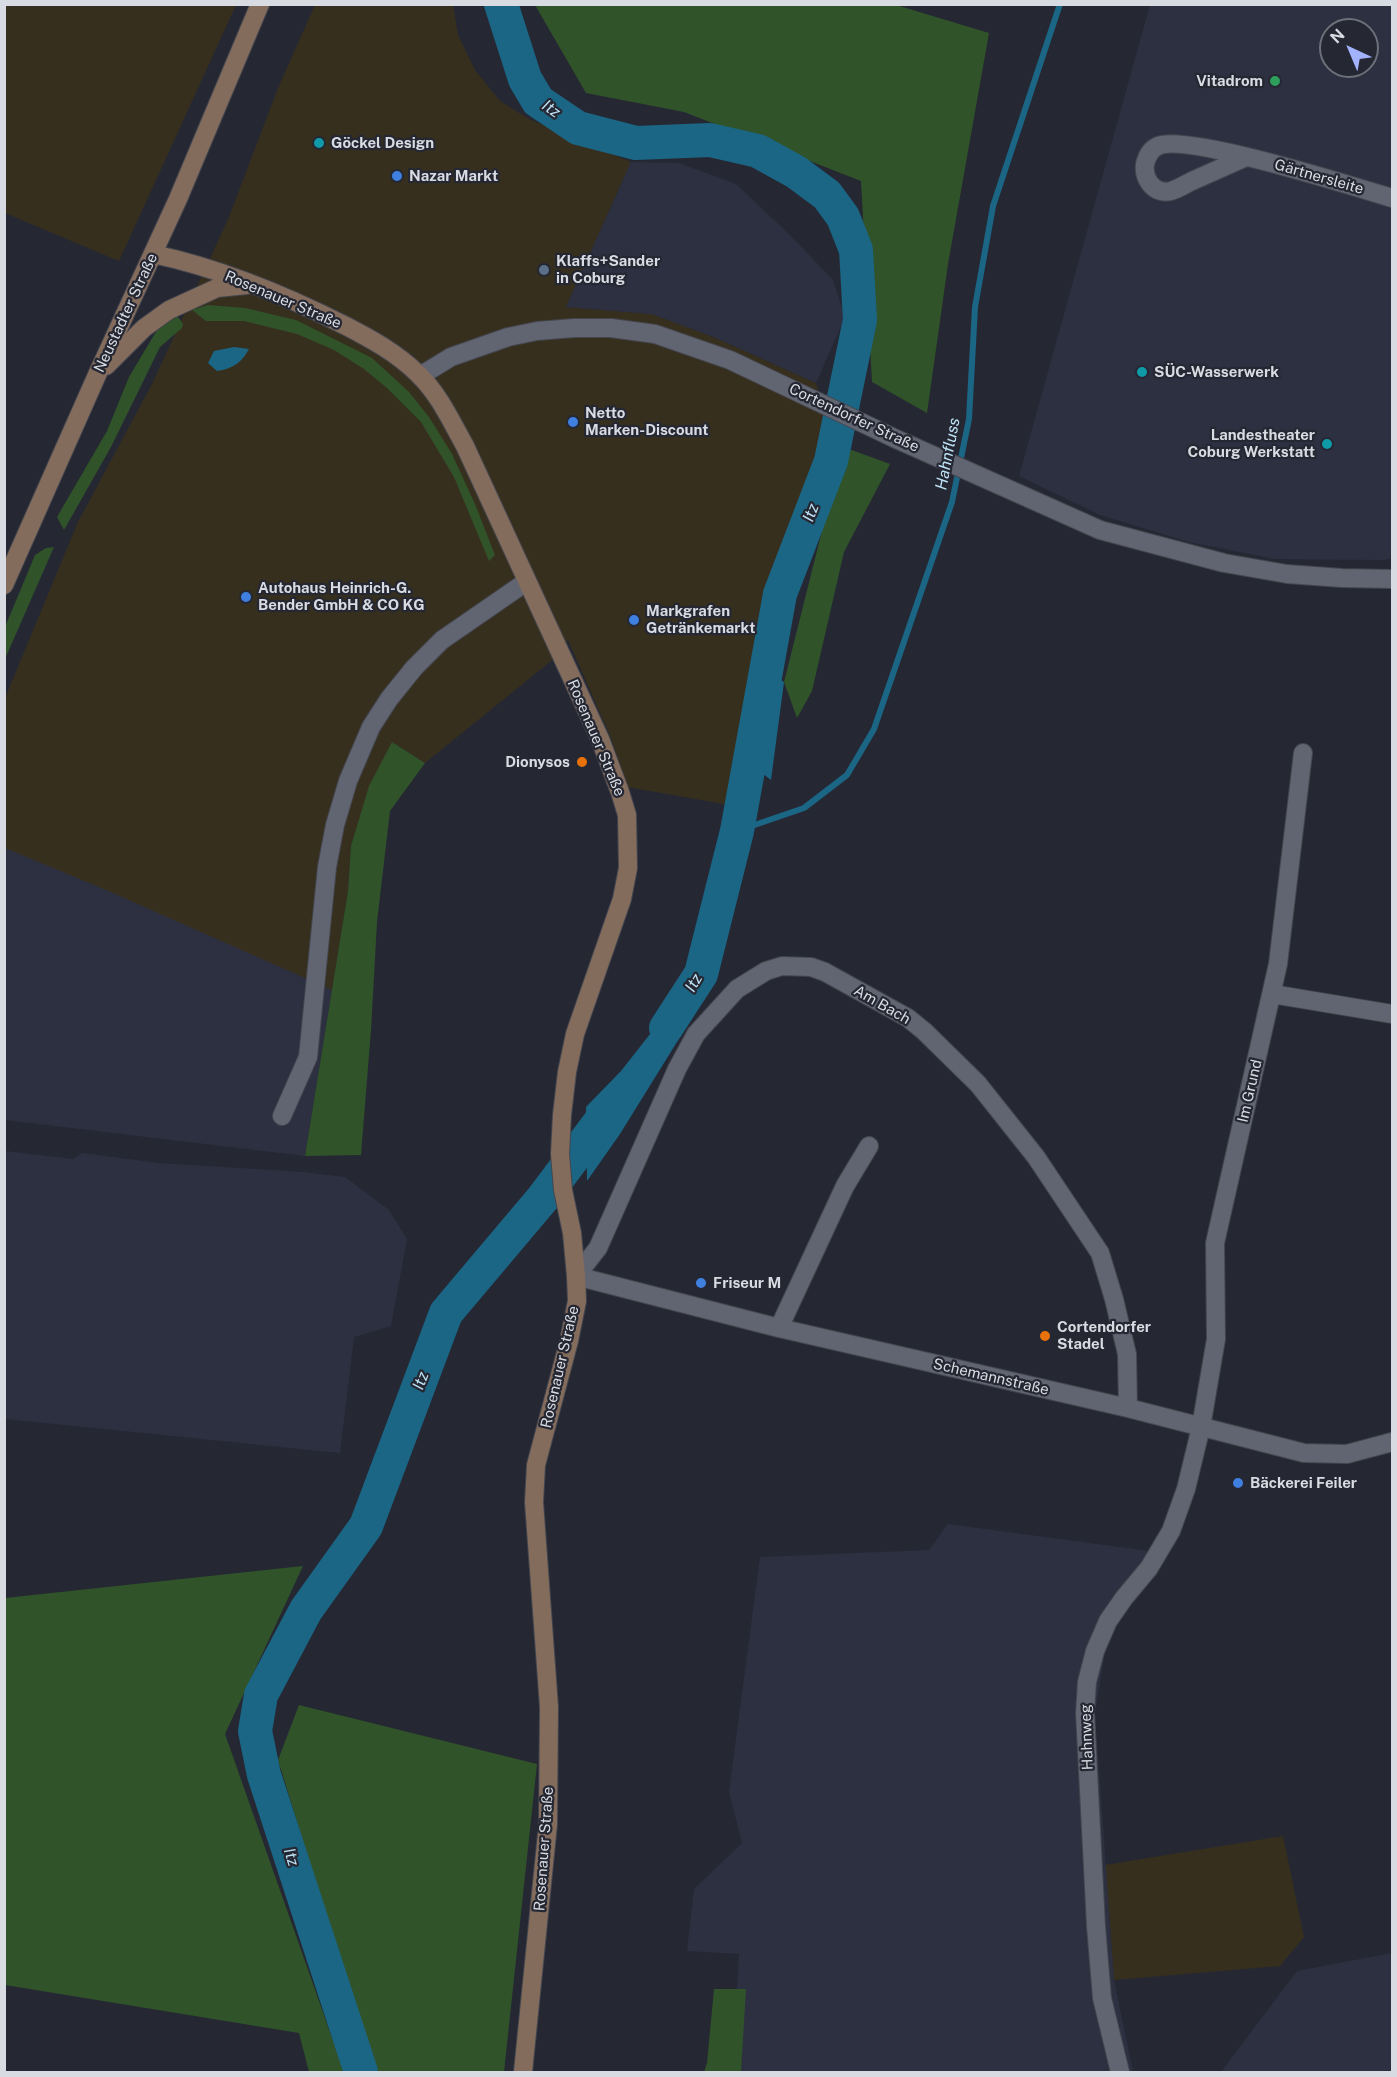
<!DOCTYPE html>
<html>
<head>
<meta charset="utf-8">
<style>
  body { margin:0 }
  #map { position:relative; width:1397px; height:2077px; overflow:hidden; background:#252833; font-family:"Public Sans",sans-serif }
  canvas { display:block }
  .frame { position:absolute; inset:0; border:6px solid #d9dbe2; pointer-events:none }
  .north { position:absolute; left:1319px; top:18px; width:60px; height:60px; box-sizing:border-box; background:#252833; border:2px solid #6d7079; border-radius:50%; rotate:316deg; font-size:16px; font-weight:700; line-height:24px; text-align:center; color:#d9dbe2 }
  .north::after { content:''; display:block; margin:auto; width:21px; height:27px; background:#a2b2fd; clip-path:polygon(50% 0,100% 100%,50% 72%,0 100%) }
</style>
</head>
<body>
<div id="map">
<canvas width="1397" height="2077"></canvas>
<div class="frame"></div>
<div class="north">N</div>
</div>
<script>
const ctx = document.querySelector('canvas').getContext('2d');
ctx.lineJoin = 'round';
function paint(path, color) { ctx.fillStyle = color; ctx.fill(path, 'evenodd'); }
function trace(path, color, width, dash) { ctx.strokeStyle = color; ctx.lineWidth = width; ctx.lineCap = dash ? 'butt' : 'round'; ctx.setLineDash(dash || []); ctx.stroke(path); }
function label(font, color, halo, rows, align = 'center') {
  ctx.font = font + ' "Public Sans",sans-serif'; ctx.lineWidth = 4.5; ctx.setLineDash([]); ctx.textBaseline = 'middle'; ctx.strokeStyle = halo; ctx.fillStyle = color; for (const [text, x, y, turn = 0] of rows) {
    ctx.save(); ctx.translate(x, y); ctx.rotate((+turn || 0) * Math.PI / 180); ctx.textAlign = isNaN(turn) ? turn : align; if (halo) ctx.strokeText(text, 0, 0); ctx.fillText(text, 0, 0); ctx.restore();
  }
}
const commercial = new Path2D(`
  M 4,5 L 236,5 L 119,261 L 5,213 Z
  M 315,5 L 453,5 L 458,35 L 475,70 L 500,101 L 529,119 L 631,162 L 566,307 L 652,314 L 716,338 L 816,383 L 832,440 L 741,807 L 627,787 L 611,738 L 568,640 L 551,661 L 425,763 L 392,742 L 351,846 L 348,891 L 332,990 L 5,849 L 5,698 L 78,522 L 153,382 L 229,217 L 278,88 Z
  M 1283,1836 L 1304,1937 L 1280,1966 L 1114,1980 L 1105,1865 Z`);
const built = new Path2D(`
  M 1150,5 L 1392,5 L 1392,558 L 1385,560 L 1275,559 L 1189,542 L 1100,515 L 1019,476 ZM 1331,30 L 1367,30 L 1367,66 L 1331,66 Z
  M 631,162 L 679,163 L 736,184 L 792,237 L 833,280 L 845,317 L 816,383 L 716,338 L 652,314 L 566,307 Z
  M 5,848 L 106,890 L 332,990 L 305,1156 L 5,1120 Z
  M 5,1151 L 73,1159 L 82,1153 L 159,1163 L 303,1172 L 345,1177 L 389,1210 L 407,1239 L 391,1326 L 354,1337 L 340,1453 L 5,1419 Z
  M 948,1524 L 1149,1551 L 1105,1652 L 1095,1714 L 1114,1980 L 1133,2072 L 732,2072 L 739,1954 L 687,1951 L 694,1889 L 742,1843 L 729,1792 L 760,1557 L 929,1550 Z
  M 1392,1953 L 1392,2072 L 1221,2072 L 1297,1971 Z`);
const green = new Path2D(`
  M 535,5 L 896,5 L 989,33 L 948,264 L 927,413 L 872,382 L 861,181 L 684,112 L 586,93 Z
  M 208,305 L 245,308 L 296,320 L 372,358 L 409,392 L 429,417 L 452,454 L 475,504 L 495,555 L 489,561 L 454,477 L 421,422 L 387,388 L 364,369 L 334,350 L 297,334 L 244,321 L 206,321 L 192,310 Z
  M 176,314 L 183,324 L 182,328 L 160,347 L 111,447 L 64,530 L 57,517 L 107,431 L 129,377 L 157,330 Z
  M 846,448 L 890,464 L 844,552 L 812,691 L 797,718 L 784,682 L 830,499 Z
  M 54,547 L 5,659 L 5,627 L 35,555 L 46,548 Z
  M 392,742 L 425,763 L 390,811 L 377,922 L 371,1030 L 361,1155 L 305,1156 L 348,891 L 351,846 L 369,786 Z
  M 303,1566 L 225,1734 L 344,2072 L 309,2072 L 299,2033 L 5,1985 L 5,1598 Z
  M 299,1705 L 537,1764 L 504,2072 L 374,2072 L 278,1760 Z
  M 714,1989 L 746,1989 L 741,2072 L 704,2072 L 707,2063 Z`);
const water = new Path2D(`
  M 234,347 L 249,349 C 242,362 233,369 217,371 L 208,363 L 214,351 Z
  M 757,664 L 784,682 L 771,780 L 745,760 Z
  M 687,979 L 698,1008 L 620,1134 L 587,1181 L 586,1107 L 621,1071 L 683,992 Z`);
const stream = new Path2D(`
  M 737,831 L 804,808 L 847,775 L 874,729 L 952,502 L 969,419 L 975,307 L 993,206 L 1060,4`);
const river = new Path2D(`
  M 501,4 L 525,79 L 538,101 L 578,128 L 636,143 L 710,140 L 758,151 L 796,172 L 827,195 L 843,217 L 856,250 L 860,320 L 831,461 L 780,594 L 737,831 L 701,974 L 666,1028
  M 361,2072 L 264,1775 L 255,1731 L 261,1695 L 306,1610 L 366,1526 L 446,1313 L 543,1198 L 615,1102`);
const street = new Path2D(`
  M 1246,157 C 1228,165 1210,173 1192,181 C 1186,184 1178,189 1171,191 C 1154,195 1143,179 1145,164 C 1147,156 1151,149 1158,146 C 1185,133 1355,187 1392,198
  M 420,376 L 451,357 L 508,337 L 537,331 L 574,328 L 611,328 L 655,334 L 730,360 L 894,438 L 1100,530 L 1224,563 L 1287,574 L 1342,578 L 1392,579
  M 1272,994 L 1392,1014
  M 282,1116 L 308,1057 L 327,867 L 335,825 L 348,781 L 371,727 L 389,699 L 414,668 L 442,640 L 526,582
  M 779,1328 L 845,1186 L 869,1146
  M 1128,1408 L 1127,1354 L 1114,1299 L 1100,1253 L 1036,1157 L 978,1084 L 924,1031 L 908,1018 L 825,972 L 811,967 L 782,966 L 766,971 L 737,989 L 696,1034 L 677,1069 L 598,1248 L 576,1276 L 779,1328 L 1128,1408 L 1304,1453 L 1347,1454 L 1392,1442
  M 1120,2072 L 1102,1998 L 1096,1926 L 1085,1713 L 1087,1682 L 1095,1651 L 1108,1621 L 1124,1598 L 1149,1568 L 1171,1531 L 1186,1489 L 1201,1427 L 1216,1339 L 1215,1243 L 1278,964 L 1303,753`);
const secondary = new Path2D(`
  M 153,254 C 219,268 285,295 346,326 C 371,339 397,353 418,374 C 439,394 451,421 465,446 L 600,739 L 620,792 L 627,815 L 628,868 L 622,899 L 575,1034 L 567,1072 L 562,1115 L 560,1154 L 563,1190 L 572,1233 L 576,1276 L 577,1301 L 569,1341 L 536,1465 L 534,1502 L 549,1707 L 548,1824 L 523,2072
  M 106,366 L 144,328 L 169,310 L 217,288 L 247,285
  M 4,585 L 97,375 L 178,199 L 260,4`);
const markers = [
  [1275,81,6,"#2e9e5b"],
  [319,143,6,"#0f9aa8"],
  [397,176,6,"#3f7fe0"],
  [544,270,6,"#5c6f8a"],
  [1142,372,6,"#0f9aa8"],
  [573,422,6,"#3f7fe0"],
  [1327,444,6,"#0f9aa8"],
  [246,597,6,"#3f7fe0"],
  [634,620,6,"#3f7fe0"],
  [582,762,6,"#e8710a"],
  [701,1283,6,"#3f7fe0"],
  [1045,1336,6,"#e8710a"],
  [1238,1483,6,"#3f7fe0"]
];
const poiNames = [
  ["Vitadrom",1263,81,"right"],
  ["Göckel Design",331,143],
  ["Nazar Markt",409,176],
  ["Klaffs+Sander",556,261],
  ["in Coburg",556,278],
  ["SÜC-Wasserwerk",1154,372],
  ["Netto",585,413],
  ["Marken-Discount",585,430],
  ["Landestheater",1315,435,"right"],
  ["Coburg Werkstatt",1315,452,"right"],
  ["Autohaus Heinrich-G.",258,588],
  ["Bender GmbH & CO KG",258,605],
  ["Markgrafen",646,611],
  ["Getränkemarkt",646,628],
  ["Dionysos",570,762,"right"],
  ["Friseur M",713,1283],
  ["Cortendorfer",1057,1327],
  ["Stadel",1057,1344],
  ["Bäckerei Feiler",1250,1483]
];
const streetNames = [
  ["Gärtnersleite",1319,177,16],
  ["Rosenauer Straße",283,300,23],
  ["Neustadter Straße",126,313,-65],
  ["Cortendorfer Straße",854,418,25],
  ["Rosenauer Straße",596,738,67],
  ["Am Bach",882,1005,30],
  ["Im Grund",1250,1091,-77],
  ["Rosenauer Straße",560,1367,-77],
  ["Schemannstraße",991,1377,13],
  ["Hahnweg",1087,1737,-92],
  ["Rosenauer Straße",544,1849,-86]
];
const waterNames = [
  ["Itz",551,109,35],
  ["Hahnfluss",948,454,-79],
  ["Itz",811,513,-69],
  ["Itz",694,983,-60],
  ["Itz",421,1381,-70],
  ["Itz",291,1857,72]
];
paint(commercial, '#372f1e');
paint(built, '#2d3041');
paint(green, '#30532a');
paint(water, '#1b6585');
trace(stream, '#1b6585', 6);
trace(river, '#1b6585', 34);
trace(street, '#44464e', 20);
trace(secondary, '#44464e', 20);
trace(street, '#616471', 18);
trace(secondary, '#846c5d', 18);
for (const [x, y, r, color] of markers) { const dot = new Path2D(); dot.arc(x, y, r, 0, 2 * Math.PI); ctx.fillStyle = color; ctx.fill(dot); trace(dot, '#252833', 2); }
label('bold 15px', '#d9dbe2', '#252833', poiNames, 'left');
label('15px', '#d9dbe2', '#252833', streetNames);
label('italic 16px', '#bfe3f6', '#252833', waterNames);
</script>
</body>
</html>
